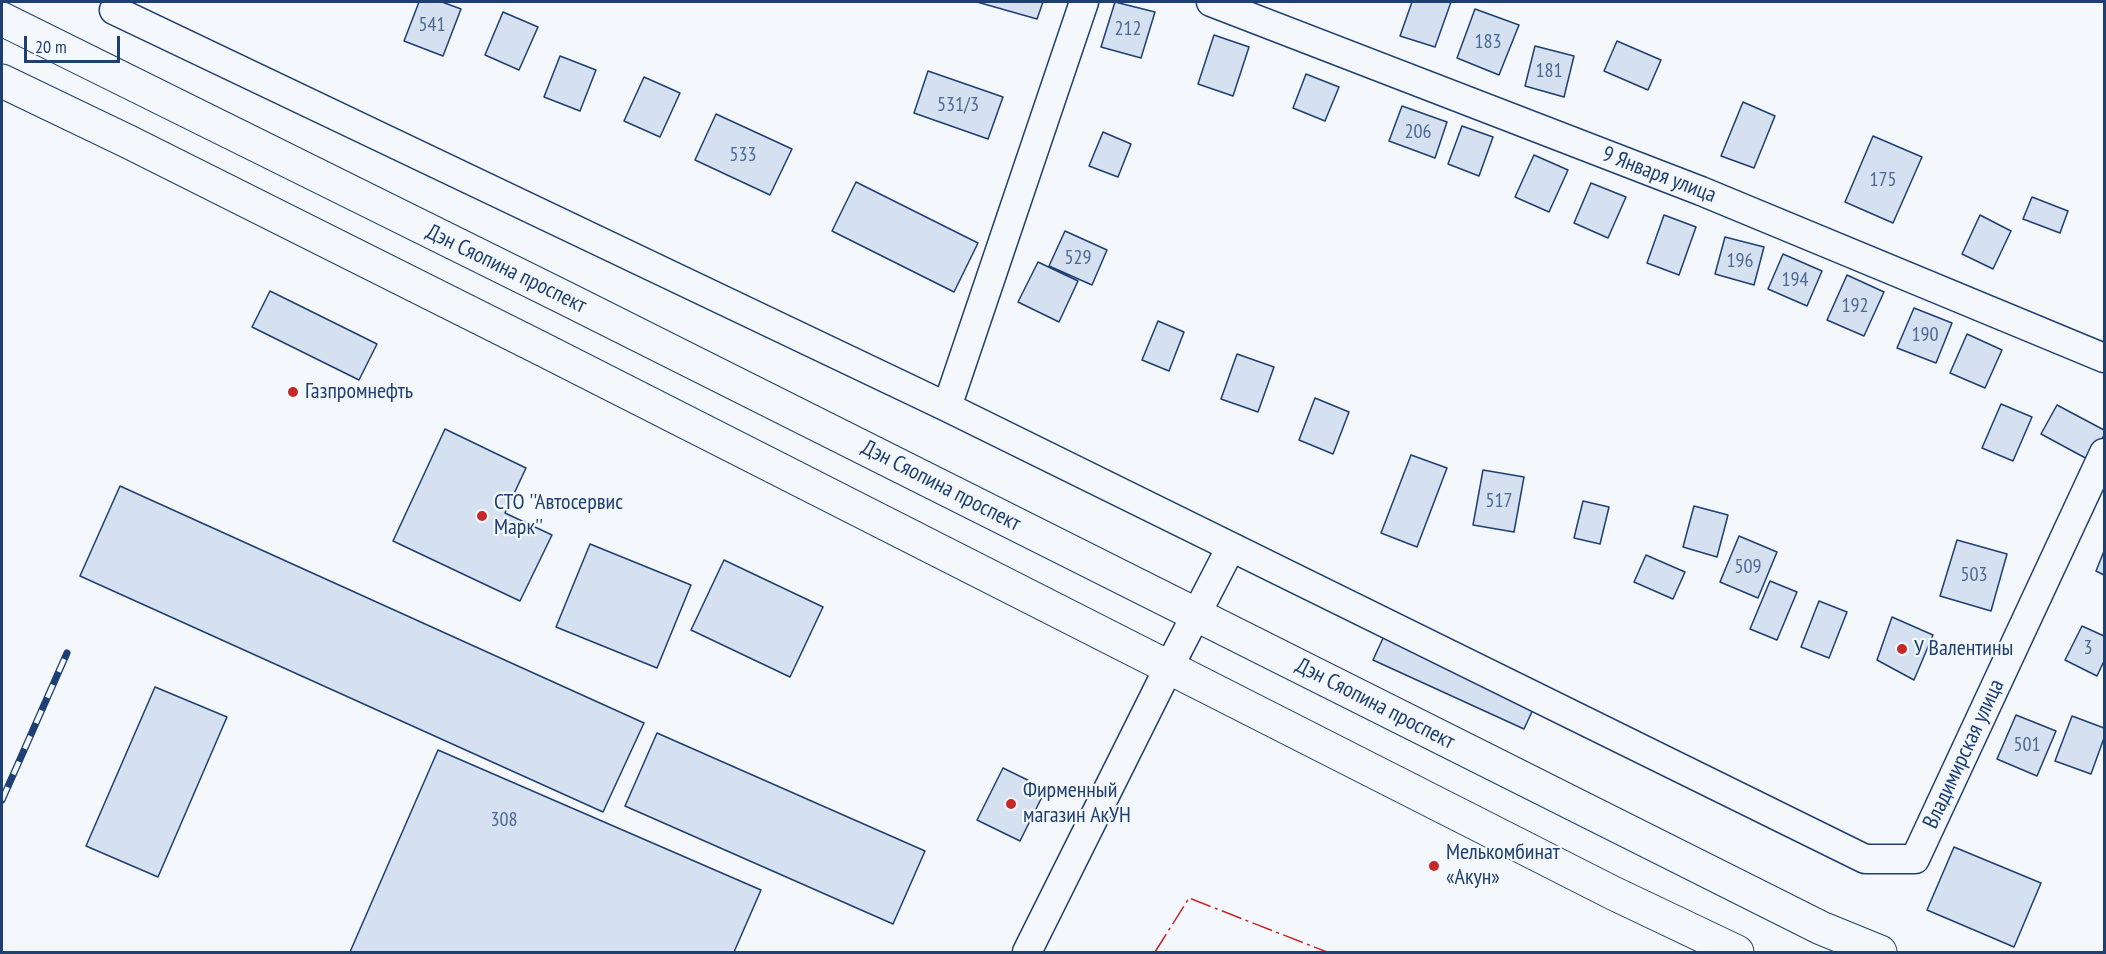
<!DOCTYPE html>
<html>
<head>
<meta charset="utf-8">
<style>
  body { margin:0 }
  #map { position:relative; width:2106px; height:954px; overflow:hidden; background:#f4f7fb; font-family:"PT Sans Narrow",sans-serif }
  canvas { display:block }
  .frame { position:absolute; inset:0; border:3px solid #1d3f73; pointer-events:none }
  .scale { position:absolute; left:24px; top:36px; width:96px; height:27px; box-sizing:border-box; border:3px solid #1d3f73; border-top:0; padding-left:8px; font-size:18px; line-height:21px; white-space:nowrap; color:#1d3f73; -webkit-text-stroke:4px #f4f7fb; paint-order:stroke }
</style>
</head>
<body>
<div id="map">
<canvas width="2106" height="954"></canvas>
<div class="frame"></div>
<div class="scale">20 m</div>
</div>
<script>
const ctx = document.querySelector('canvas').getContext('2d');
ctx.lineJoin = 'round';
function paint(path, color) { ctx.fillStyle = color; ctx.fill(path, 'evenodd'); }
function trace(path, color, width, dash) { ctx.strokeStyle = color; ctx.lineWidth = width; ctx.lineCap = dash ? 'butt' : 'round'; ctx.setLineDash(dash || []); ctx.stroke(path); }
function label(font, color, halo, rows, align = 'center') {
  ctx.font = font + ' "PT Sans Narrow",sans-serif'; ctx.lineWidth = 4.5; ctx.setLineDash([]); ctx.textBaseline = 'middle'; ctx.strokeStyle = halo; ctx.fillStyle = color; for (const [text, x, y, turn = 0] of rows) {
    ctx.save(); ctx.translate(x, y); ctx.rotate((+turn || 0) * Math.PI / 180); ctx.textAlign = isNaN(turn) ? turn : align; if (halo) ctx.strokeText(text, 0, 0); ctx.fillText(text, 0, 0); ctx.restore();
  }
}
const building = new Path2D(`
  M 419,2 L 442,2 L 461,9 L 443,56 L 404,41 Z
  M 977,2 L 1043,2 L 1037,19 Z
  M 1115,2 L 1155,12 L 1141,58 L 1101,47 Z
  M 1412,2 L 1451,2 L 1435,47 L 1400,36 Z
  M 1475,9 L 1519,25 L 1499,75 L 1457,58 Z
  M 503,12 L 538,27 L 519,70 L 485,55 Z
  M 1214,35 L 1249,47 L 1233,96 L 1198,84 Z
  M 1617,41 L 1661,60 L 1648,90 L 1604,71 Z
  M 1535,46 L 1574,56 L 1564,97 L 1525,86 Z
  M 560,56 L 596,70 L 580,111 L 544,97 Z
  M 928,71 L 1003,97 L 988,139 L 914,113 Z
  M 1306,74 L 1339,87 L 1325,121 L 1293,108 Z
  M 644,77 L 680,93 L 660,137 L 624,121 Z
  M 1743,102 L 1775,116 L 1754,168 L 1721,156 Z
  M 1402,106 L 1447,122 L 1435,158 L 1389,141 Z
  M 716,114 L 792,149 L 770,195 L 695,160 Z
  M 1462,126 L 1493,137 L 1479,176 L 1448,164 Z
  M 1103,132 L 1131,144 L 1118,177 L 1089,166 Z
  M 1873,136 L 1922,157 L 1893,223 L 1845,202 Z
  M 1534,155 L 1568,170 L 1549,212 L 1515,197 Z
  M 856,182 L 978,243 L 954,292 L 832,231 Z
  M 1591,183 L 1626,197 L 1608,238 L 1574,223 Z
  M 2032,197 L 2068,211 L 2060,233 L 2023,219 Z
  M 1664,215 L 1696,227 L 1679,275 L 1647,263 Z
  M 1980,215 L 2011,231 L 1993,269 L 1962,254 Z
  M 1065,231 L 1107,250 L 1092,285 L 1049,266 Z
  M 1725,237 L 1764,247 L 1754,285 L 1715,274 Z
  M 1783,254 L 1822,271 L 1807,306 L 1768,289 Z
  M 1038,262 L 1078,281 L 1059,322 L 1018,302 Z
  M 1847,275 L 1884,292 L 1864,336 L 1827,320 Z
  M 270,291 L 377,344 L 359,380 L 252,327 Z
  M 1914,308 L 1952,323 L 1936,363 L 1897,348 Z
  M 1158,321 L 1184,332 L 1169,371 L 1142,360 Z
  M 1967,334 L 2002,350 L 1985,388 L 1950,373 Z
  M 1237,354 L 1274,367 L 1258,412 L 1221,399 Z
  M 1315,398 L 1349,412 L 1333,454 L 1299,440 Z
  M 2001,404 L 2032,417 L 2013,461 L 1982,448 Z
  M 2057,405 L 2104,430 L 2104,435 L 2091,461 L 2041,434 Z
  M 445,429 L 526,468 L 505,513 L 552,535 L 520,601 L 393,541 Z
  M 1411,455 L 1447,468 L 1417,547 L 1381,533 Z
  M 1483,470 L 1524,477 L 1514,532 L 1473,525 Z
  M 120,486 L 644,723 L 603,812 L 80,576 Z
  M 1583,501 L 1609,507 L 1600,544 L 1574,538 Z
  M 1694,506 L 1728,515 L 1717,557 L 1683,547 Z
  M 1739,536 L 1777,552 L 1758,598 L 1720,582 Z
  M 1957,540 L 2007,554 L 1991,611 L 1940,596 Z
  M 590,544 L 691,585 L 657,668 L 556,627 Z
  M 2104,551 L 2104,575 L 2096,571 Z
  M 1646,555 L 1685,572 L 1673,599 L 1634,582 Z
  M 724,560 L 823,607 L 790,677 L 691,630 Z
  M 1770,581 L 1797,592 L 1777,640 L 1750,629 Z
  M 1819,601 L 1847,612 L 1829,658 L 1801,647 Z
  M 1892,617 L 1933,635 L 1914,680 L 1877,660 Z
  M 2082,626 L 2104,636 L 2104,661 L 2097,676 L 2065,660 Z
  M 1384,636 L 1535,705 L 1524,729 L 1373,660 Z
  M 155,687 L 227,717 L 158,877 L 86,846 Z
  M 2016,715 L 2056,731 L 2037,776 L 1997,759 Z
  M 2072,716 L 2104,728 L 2104,738 L 2091,774 L 2055,761 Z
  M 657,733 L 925,851 L 893,924 L 625,806 Z
  M 438,750 L 761,890 L 734,952 L 350,952 Z
  M 1003,768 L 1046,789 L 1020,841 L 977,820 Z
  M 1954,847 L 2041,883 L 2014,947 L 1927,910 Z`);
const minor = new Path2D(`
  M 1211,2 L 1701,191 L 2104,358
  M 114,10 L 947,407 L 1865,859 L 1915,859 L 2104,453
  M 947,407 L 1084,2
  M 1027,952 L 1169,667 L 1231,547`);
const primary = new Path2D(`
  M 2,19 L 567,299 L 1821,928 L 1880,952
  M 2,81 L 129,142 L 542,349 L 1613,893 L 1737,952`);
const rail = new Path2D(`
  M 2,800 L 67,653`);
const power = new Path2D(`
  M 1155,952 L 1189,898 L 1327,952`);
const markers = [
  [293,392,6,"#c62828"],
  [482,516,6,"#c62828"],
  [1902,649,6,"#c62828"],
  [1011,804,6,"#c62828"],
  [1434,866,6,"#c62828"]
];
const numberNames = [
  ["541",432,25],
  ["212",1128,29],
  ["183",1488,42],
  ["181",1549,71],
  ["531/3",958,105],
  ["206",1418,132],
  ["533",743,155],
  ["175",1883,180],
  ["529",1078,258],
  ["196",1740,261],
  ["194",1795,280],
  ["192",1855,306],
  ["190",1925,335],
  ["517",1499,501],
  ["509",1748,567],
  ["503",1974,575],
  ["3",2088,648],
  ["501",2027,745],
  ["308",504,820]
];
const streetNames = [
  ["9 Января улица",1659,175,21],
  ["Дэн Сяопина проспект",506,269,26],
  ["Дэн Сяопина проспект",941,486,27],
  ["Дэн Сяопина проспект",1375,704,27],
  ["Владимирская улица",1964,754,-65]
];
const poiNames = [
  ["Газпромнефть",305,392],
  ["СТО ''Автосервис",494,503],
  ["Марк''",494,528],
  ["У Валентины",1914,649],
  ["Фирменный",1023,791],
  ["магазин АкУН",1023,816],
  ["Мелькомбинат",1446,853],
  ["«Акун»",1446,878]
];
paint(building, '#d5e0f0');
trace(building, '#1d3f73', 1.5);
trace(minor, '#1d3f73', 31);
trace(primary, '#1d3f73', 35);
trace(minor, '#f4f7fb', 28);
trace(primary, '#f4f7fb', 33);
trace(rail, '#1d3f73', 7);
trace(rail, '#f4f7fb', 4.5, [14]);
trace(power, '#c62828', 1.5, [21, 4.5, 3, 4.5]);
for (const [x, y, r, color] of markers) { const dot = new Path2D(); dot.arc(x, y, r, 0, 2 * Math.PI); ctx.fillStyle = color; ctx.fill(dot); trace(dot, '#f4f7fb', 2); }
label('20px', '#4b6792', null, numberNames);
label('22px', '#1d3f73', '#f4f7fb', streetNames);
label('22px', '#1d3f73', '#f4f7fb', poiNames, 'left');
</script>
</body>
</html>
